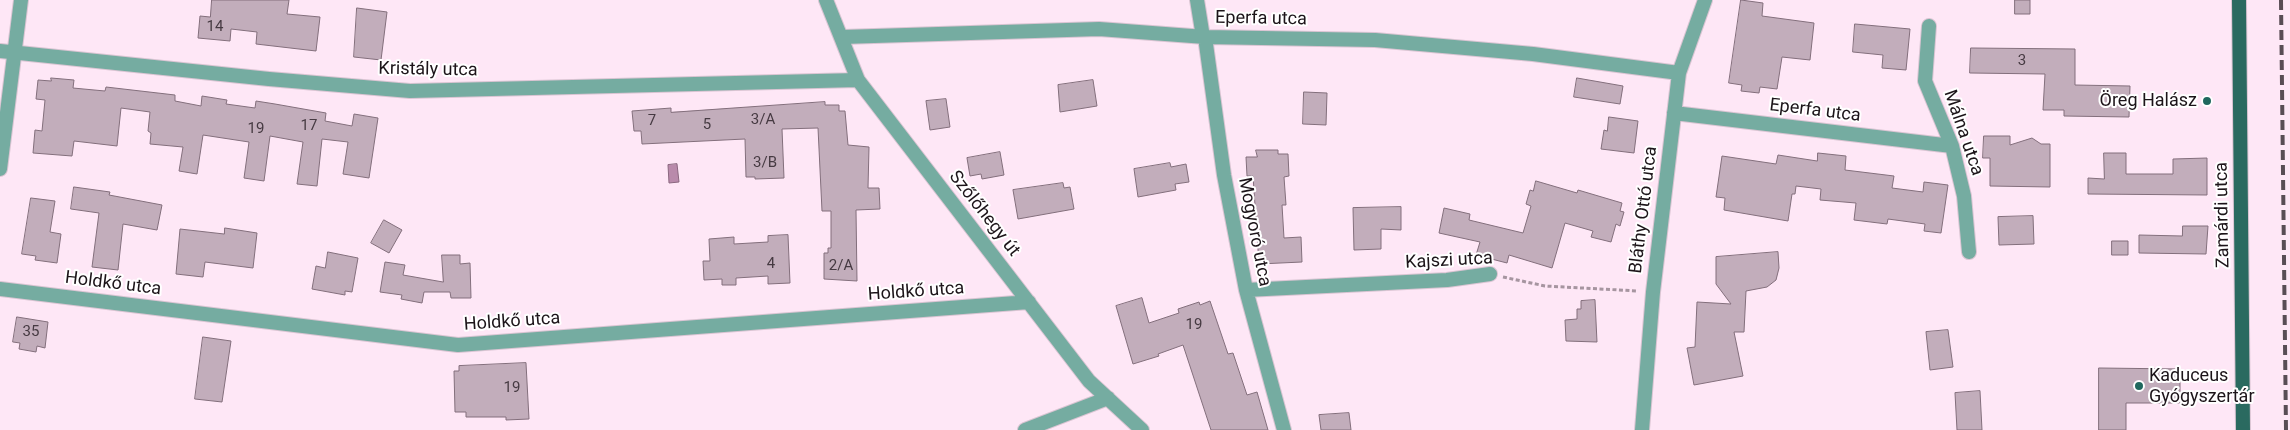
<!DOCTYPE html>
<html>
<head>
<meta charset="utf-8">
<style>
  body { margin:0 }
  canvas { display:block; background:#fee7f6 }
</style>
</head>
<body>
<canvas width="2290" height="430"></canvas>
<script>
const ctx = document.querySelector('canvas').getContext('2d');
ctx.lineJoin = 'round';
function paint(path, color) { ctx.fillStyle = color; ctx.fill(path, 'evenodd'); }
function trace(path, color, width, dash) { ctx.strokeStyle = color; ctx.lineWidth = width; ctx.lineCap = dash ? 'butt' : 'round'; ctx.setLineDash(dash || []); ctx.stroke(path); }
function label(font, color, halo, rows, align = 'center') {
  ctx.font = font + ' Roboto,sans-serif'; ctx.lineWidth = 4; ctx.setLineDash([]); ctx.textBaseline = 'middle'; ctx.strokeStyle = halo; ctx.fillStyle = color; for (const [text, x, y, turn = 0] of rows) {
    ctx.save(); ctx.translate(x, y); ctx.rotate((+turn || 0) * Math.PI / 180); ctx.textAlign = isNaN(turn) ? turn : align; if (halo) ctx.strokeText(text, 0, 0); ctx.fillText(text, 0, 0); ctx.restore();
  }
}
const water = new Path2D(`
  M 677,164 L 679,182 L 669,183 L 668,165 Z`);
const building = new Path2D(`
  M 212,0 L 289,0 L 287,14 L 320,17 L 316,51 L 256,44 L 257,32 L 231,29 L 230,41 L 198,38 L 200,16 L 210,17 Z
  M 1741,0 L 1763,3 L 1762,16 L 1814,23 L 1810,60 L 1782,57 L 1777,89 L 1760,87 L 1759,93 L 1741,91 L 1742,85 L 1729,83 Z
  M 2015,0 L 2030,0 L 2030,14 L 2015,14 Z
  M 357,8 L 387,12 L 381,60 L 354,57 Z
  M 1855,24 L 1910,29 L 1906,70 L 1882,68 L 1883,55 L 1853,52 Z
  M 1971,48 L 2075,49 L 2075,85 L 2130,86 L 2129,117 L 2064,116 L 2064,110 L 2043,110 L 2045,74 L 1970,73 Z
  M 51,78 L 74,80 L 73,88 L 105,91 L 106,87 L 175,95 L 175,101 L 201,106 L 202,96 L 227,100 L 226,104 L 255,108 L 256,101 L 275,104 L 326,113 L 325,121 L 352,126 L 354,114 L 378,118 L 369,178 L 343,174 L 348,142 L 322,139 L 317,186 L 297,184 L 303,142 L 270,136 L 264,181 L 244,178 L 249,142 L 203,135 L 197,174 L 179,171 L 183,147 L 150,144 L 151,133 L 148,131 L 150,112 L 121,108 L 117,146 L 74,141 L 72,156 L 33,153 L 35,130 L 42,131 L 45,100 L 36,99 L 38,80 L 51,81 Z
  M 1577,78 L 1623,86 L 1620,104 L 1574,97 Z
  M 1093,80 L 1097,106 L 1060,112 L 1058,85 Z
  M 1304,92 L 1327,93 L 1326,125 L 1303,124 Z
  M 946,99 L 950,127 L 930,130 L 926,101 Z
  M 825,102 L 825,105 L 839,105 L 839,111 L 845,111 L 848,145 L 869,147 L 868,188 L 879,188 L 880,209 L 856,210 L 857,281 L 824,279 L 824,253 L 828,253 L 828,248 L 831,248 L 831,211 L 822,211 L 818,128 L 782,129 L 784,178 L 755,179 L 755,177 L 746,177 L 745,139 L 642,144 L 641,131 L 634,131 L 632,111 L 671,108 L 671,112 Z
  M 1609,117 L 1638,121 L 1634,153 L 1601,149 L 1604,130 L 1607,131 Z
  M 1984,136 L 2010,136 L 2010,145 L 2032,138 L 2041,144 L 2050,144 L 2050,187 L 1990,186 L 1990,158 L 1983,158 Z
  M 1256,150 L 1278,150 L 1278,154 L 1288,154 L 1289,176 L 1284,177 L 1286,205 L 1282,205 L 1284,238 L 1301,237 L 1302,262 L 1259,264 L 1253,176 L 1247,176 L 1246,157 L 1257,157 Z
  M 1000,152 L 1004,175 L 982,179 L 981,174 L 970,176 L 967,158 Z
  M 1818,153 L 1846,156 L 1845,170 L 1894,176 L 1892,188 L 1923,192 L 1924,182 L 1948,185 L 1941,233 L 1924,231 L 1925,224 L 1888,219 L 1887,224 L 1854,220 L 1856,203 L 1820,200 L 1821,189 L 1796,186 L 1795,194 L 1792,194 L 1788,221 L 1724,210 L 1725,198 L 1716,197 L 1722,156 L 1776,164 L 1778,155 L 1817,161 Z
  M 2104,153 L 2126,153 L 2126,174 L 2173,174 L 2173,159 L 2207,158 L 2207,195 L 2088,194 L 2088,178 L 2104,179 Z
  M 1170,163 L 1171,167 L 1186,164 L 1189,182 L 1175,184 L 1176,190 L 1138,197 L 1134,169 Z
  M 1536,181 L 1577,193 L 1578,190 L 1622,203 L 1620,211 L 1624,212 L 1620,226 L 1616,224 L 1611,242 L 1591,237 L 1593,231 L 1565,223 L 1552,268 L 1509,255 L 1507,263 L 1476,255 L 1480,242 L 1439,233 L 1444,208 L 1470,214 L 1469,220 L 1523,233 L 1531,206 L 1526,204 L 1530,190 L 1533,191 Z
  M 1063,183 L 1064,188 L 1070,187 L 1074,209 L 1018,219 L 1013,190 Z
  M 74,187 L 110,192 L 109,195 L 162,205 L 157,230 L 123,224 L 118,270 L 92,267 L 99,213 L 71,209 Z
  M 31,198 L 55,201 L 50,232 L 61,234 L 57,263 L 35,260 L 36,256 L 22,254 Z
  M 1401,207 L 1401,230 L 1381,229 L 1381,249 L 1354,250 L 1353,208 Z
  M 2033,216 L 2034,244 L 1999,245 L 1998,217 Z
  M 384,220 L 402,230 L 389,253 L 371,243 Z
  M 2183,226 L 2208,226 L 2206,254 L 2139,253 L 2139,235 L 2182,236 Z
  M 225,228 L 257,233 L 253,268 L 205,262 L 203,277 L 176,274 L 180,229 L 224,234 Z
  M 788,235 L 790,283 L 768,284 L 768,276 L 736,278 L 736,285 L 722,285 L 722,279 L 704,280 L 703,261 L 710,261 L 709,239 L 734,237 L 734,244 L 768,242 L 768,236 Z
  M 2112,241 L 2128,241 L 2128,255 L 2112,255 Z
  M 328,252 L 358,258 L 352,292 L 345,291 L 345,295 L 312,289 L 316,266 L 325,268 Z
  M 1778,252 L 1779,268 L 1776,280 L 1767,287 L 1746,291 L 1744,332 L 1734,332 L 1743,376 L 1694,385 L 1687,348 L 1695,347 L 1697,302 L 1731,304 L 1716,284 L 1716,257 Z
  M 442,255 L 460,255 L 460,264 L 470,263 L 471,298 L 451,298 L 450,292 L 424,292 L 422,303 L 401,299 L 402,295 L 380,292 L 385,262 L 405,265 L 403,275 L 443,282 Z
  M 1142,298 L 1149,323 L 1179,313 L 1178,309 L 1199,302 L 1200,305 L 1210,301 L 1228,354 L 1233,353 L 1247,395 L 1257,392 L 1268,430 L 1211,430 L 1183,345 L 1158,354 L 1159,356 L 1133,364 L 1116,306 Z
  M 1595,300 L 1597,342 L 1566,341 L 1565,320 L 1577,319 L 1577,309 L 1581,309 L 1581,301 Z
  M 17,317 L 48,322 L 45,348 L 37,346 L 36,352 L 19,349 L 20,343 L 13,342 Z
  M 1948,330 L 1953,367 L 1930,370 L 1926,332 Z
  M 203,337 L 231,341 L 222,402 L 195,399 Z
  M 526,363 L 529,419 L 506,420 L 506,417 L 466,417 L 466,412 L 455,412 L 454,371 L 459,371 L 459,366 Z
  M 2099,368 L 2180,369 L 2180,403 L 2126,403 L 2126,430 L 2099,430 Z
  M 1980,391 L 1982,430 L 1957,430 L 1955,393 Z
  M 1349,413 L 1351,430 L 1321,430 L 1319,415 Z`);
const path = new Path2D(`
  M 1503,277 L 1545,286 L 1638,291`);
const minor = new Path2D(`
  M 826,0 L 858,80 L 1089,381 L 1142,430
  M 1197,0 L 1203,37
  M 1929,26 L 1925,81 L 1952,146 L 1964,196 L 1969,252
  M 842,37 L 1099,29 L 1205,37 L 1375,40 L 1533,54 L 1679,73
  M 1205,37 L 1224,175 L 1246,290 L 1284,430
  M 0,51 L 269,79 L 410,91 L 858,80
  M 1674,113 L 1952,146
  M 0,169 L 21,0
  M 0,289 L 458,345 L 1029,302
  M 1246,290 L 1447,280 L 1490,274
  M 1025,430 L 1108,398
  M 1642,430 L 1653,292 L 1679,73 L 1705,0`);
const primary = new Path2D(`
  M 2239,0 L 2243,430`);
const rail = new Path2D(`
  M 2281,0 L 2286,430`);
const markers = [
  [2207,101,5,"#20685e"],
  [2139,386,5,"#20685e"]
];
const numberNames = [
  ["14",215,27],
  ["3",2022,61],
  ["3/A",763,120],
  ["7",652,121],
  ["5",707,125],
  ["17",309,126],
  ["19",256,129],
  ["3/B",765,163],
  ["4",771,264],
  ["2/A",841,266],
  ["19",1194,325],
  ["35",31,332],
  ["19",512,388]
];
const streetNames = [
  ["Eperfa utca",1261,19,1],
  ["Kristály utca",428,70,1],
  ["Eperfa utca",1815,111,7],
  ["Málna utca",1963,133,71],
  ["Bláthy Ottó utca",1644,210,-83],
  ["Szőlőhegy út",984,214,52],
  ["Zamárdi utca",2223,215,-91],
  ["Mogyoró utca",1254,232,79],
  ["Kajszi utca",1449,261,-3],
  ["Holdkő utca",113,284,7],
  ["Holdkő utca",916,292,-4],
  ["Holdkő utca",512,322,-4]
];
const poiNames = [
  ["Öreg Halász",2197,101],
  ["Kaduceus",2149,376,"left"],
  ["Gyógyszertár",2149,397,"left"]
];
paint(water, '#b98aab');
trace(water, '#8a677f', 1);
paint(building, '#c2adbb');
trace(building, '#836f7c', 1);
trace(minor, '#dac5d3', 16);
trace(primary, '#dac5d3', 16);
trace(path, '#a695a0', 3, [4, 2.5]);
trace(minor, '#75aca1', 14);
trace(primary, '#2a6a60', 14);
trace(rail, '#594d55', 4, [10, 5]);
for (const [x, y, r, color] of markers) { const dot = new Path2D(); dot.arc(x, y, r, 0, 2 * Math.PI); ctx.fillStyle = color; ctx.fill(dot); trace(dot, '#fff', 2); }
label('15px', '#463a42', null, numberNames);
label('18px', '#1c1419', '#fff', streetNames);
label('18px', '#1c1419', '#fff', poiNames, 'right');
</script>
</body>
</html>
